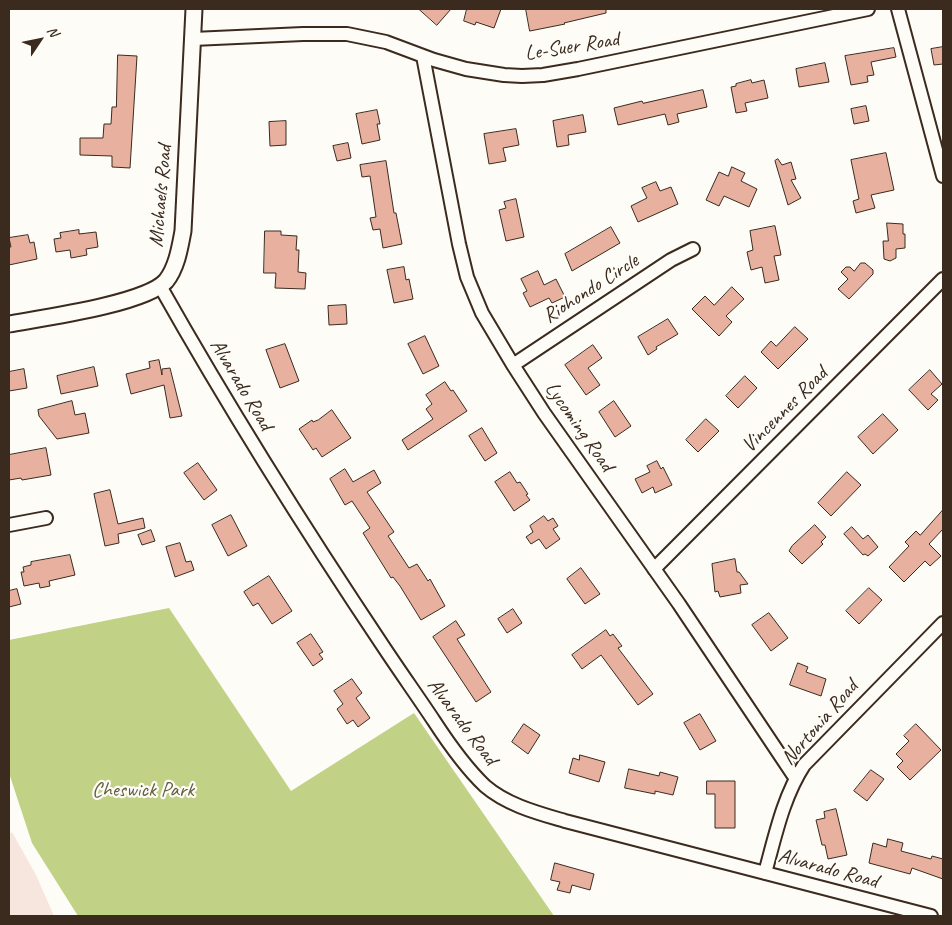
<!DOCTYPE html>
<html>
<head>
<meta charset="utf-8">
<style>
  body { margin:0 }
  #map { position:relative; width:952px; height:925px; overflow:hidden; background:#fdfcf7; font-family:Caveat,sans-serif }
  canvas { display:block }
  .frame { position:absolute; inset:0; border:10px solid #3b2a1e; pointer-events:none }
  .north { position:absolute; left:15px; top:15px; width:50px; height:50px; -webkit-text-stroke:4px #fdfcf7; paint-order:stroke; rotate:56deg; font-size:14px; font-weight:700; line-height:20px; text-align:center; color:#3b2a1e }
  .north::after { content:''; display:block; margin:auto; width:18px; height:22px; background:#3b2a1e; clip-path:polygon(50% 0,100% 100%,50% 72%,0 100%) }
</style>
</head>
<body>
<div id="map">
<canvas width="952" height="925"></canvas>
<div class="frame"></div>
<div class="north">N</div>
</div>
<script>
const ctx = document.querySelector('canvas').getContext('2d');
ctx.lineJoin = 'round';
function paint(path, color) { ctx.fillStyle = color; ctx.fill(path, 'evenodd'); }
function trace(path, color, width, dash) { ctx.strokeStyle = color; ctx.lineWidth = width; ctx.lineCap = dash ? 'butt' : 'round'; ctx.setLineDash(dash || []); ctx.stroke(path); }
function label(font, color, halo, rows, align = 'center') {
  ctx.font = font + ' Caveat,sans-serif'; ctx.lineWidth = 4.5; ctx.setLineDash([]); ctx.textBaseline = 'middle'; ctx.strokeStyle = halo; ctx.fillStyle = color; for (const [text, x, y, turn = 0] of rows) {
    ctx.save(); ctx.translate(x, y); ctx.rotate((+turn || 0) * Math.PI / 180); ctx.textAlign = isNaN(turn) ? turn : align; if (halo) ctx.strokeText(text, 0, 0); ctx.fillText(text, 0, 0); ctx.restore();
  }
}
const built = new Path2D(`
  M 12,832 L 36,875 L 54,916 L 9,916 L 9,834 Z`);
const green = new Path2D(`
  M 169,608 L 291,791 L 414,713 L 554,916 L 78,916 L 32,843 L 9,773 L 9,640 Z`);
const building = new Path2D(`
  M 419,9 L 451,9 L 437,25 Z
  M 467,9 L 501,9 L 494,28 L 476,22 L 475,25 L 464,21 Z
  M 526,9 L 606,9 L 606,13 L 564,23 L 565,24 L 530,31 Z
  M 943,47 L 943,64 L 934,65 L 931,49 Z
  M 894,48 L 896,57 L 871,62 L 874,75 L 867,76 L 868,82 L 851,85 L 845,56 Z
  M 118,55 L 137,56 L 130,168 L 112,167 L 112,156 L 80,155 L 80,138 L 103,138 L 104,124 L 111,124 L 112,107 L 116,107 Z
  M 825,63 L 829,82 L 799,87 L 796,69 Z
  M 751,80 L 752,83 L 764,80 L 768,98 L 745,103 L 747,111 L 736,113 L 731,87 L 736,86 L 736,84 Z
  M 703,90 L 707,107 L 677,114 L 679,122 L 668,125 L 665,114 L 618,125 L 614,108 L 642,101 L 643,103 Z
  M 866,106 L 869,121 L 854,124 L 851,109 Z
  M 377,110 L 380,124 L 377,124 L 380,140 L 362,144 L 356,114 Z
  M 583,115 L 586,132 L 568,135 L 569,145 L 557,147 L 553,121 Z
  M 286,121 L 286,145 L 270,146 L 269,122 Z
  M 516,129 L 519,145 L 503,148 L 506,161 L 489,164 L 484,134 Z
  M 348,143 L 351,158 L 337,161 L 333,146 Z
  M 886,153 L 894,190 L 871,195 L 875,208 L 856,213 L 853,201 L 859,199 L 851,160 Z
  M 778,159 L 782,165 L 791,162 L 796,179 L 791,180 L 801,198 L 788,205 L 775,161 Z
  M 386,161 L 394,213 L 396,213 L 402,244 L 383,248 L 380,229 L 373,230 L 370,218 L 376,217 L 370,176 L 362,177 L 360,165 Z
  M 732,167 L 745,173 L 741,181 L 757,189 L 749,207 L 724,196 L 719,206 L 706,200 L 719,172 L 728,176 Z
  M 656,182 L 660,191 L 671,187 L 678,204 L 638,222 L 631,206 L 647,198 L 642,188 Z
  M 516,199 L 524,237 L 506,241 L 499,210 L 506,208 L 504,202 Z
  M 887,223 L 903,224 L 903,234 L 905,234 L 905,248 L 896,249 L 896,258 L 890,261 L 884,259 L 883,241 L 888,241 Z
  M 775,226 L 781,255 L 774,256 L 779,280 L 765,283 L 762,267 L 751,270 L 747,252 L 753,250 L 750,231 Z
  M 611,227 L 620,243 L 572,271 L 565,254 Z
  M 79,230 L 79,234 L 96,232 L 98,247 L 86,249 L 87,255 L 71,258 L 70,250 L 56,252 L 54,239 L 61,238 L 60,233 Z
  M 265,231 L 281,231 L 281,235 L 297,236 L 296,250 L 299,250 L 298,272 L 306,273 L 305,289 L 275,288 L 276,273 L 264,273 Z
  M 28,235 L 30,243 L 34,242 L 37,259 L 9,265 L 9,247 L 11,247 L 9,238 Z
  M 861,263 L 865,263 L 873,270 L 873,274 L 849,299 L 838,289 L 848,279 L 841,272 L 846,267 L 850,267 L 854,271 Z
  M 404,267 L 406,280 L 409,279 L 413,299 L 394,303 L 387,270 Z
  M 538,271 L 544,285 L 556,279 L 565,297 L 552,303 L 549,298 L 530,307 L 523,293 L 527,291 L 521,279 Z
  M 732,287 L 744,299 L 726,316 L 732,322 L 719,336 L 692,309 L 705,296 L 714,305 Z
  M 346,305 L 347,324 L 329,325 L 328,306 Z
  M 668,319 L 678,334 L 656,347 L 657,349 L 648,355 L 638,337 Z
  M 795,327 L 808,339 L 778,369 L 761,352 L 771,341 L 776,346 Z
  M 425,336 L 439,366 L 423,374 L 408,344 Z
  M 285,344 L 299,381 L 280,388 L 266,350 Z
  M 593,345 L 602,358 L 588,368 L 600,385 L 586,395 L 565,365 Z
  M 159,360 L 162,375 L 162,369 L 170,368 L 182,416 L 170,418 L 164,385 L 131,394 L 126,374 L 150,368 L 149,362 Z
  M 94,367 L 98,386 L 61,394 L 57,376 Z
  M 24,369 L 27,388 L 9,391 L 9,372 Z
  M 930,370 L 942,384 L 931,394 L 938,400 L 928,410 L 909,390 Z
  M 745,376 L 757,388 L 738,408 L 726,396 Z
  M 445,382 L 451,391 L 453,390 L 467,411 L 408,450 L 402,440 L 433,419 L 426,409 L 432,404 L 426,395 Z
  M 72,401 L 75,415 L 85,413 L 89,433 L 57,439 L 39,416 L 38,410 Z
  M 614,401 L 631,426 L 615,437 L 599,412 Z
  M 332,410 L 351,438 L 322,457 L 316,448 L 313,450 L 299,429 L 312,420 L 313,422 L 318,420 Z
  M 883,414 L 898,430 L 873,454 L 858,437 Z
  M 706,419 L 719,431 L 698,452 L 686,440 Z
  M 482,428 L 497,453 L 485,461 L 469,436 Z
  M 46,448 L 51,475 L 22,480 L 21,478 L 9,480 L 9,455 Z
  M 657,461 L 661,469 L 663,467 L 672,485 L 655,493 L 653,487 L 642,493 L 635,479 L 650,472 L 647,466 Z
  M 198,463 L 217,490 L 204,500 L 184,473 Z
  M 345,469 L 353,482 L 374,470 L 381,483 L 367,492 L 394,532 L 388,536 L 409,568 L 417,564 L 428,581 L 430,579 L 445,606 L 421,620 L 400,586 L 393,577 L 391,578 L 363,533 L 370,528 L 352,501 L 345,505 L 330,479 Z
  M 510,472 L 517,483 L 520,482 L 528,494 L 526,495 L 530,500 L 514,511 L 495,482 Z
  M 847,472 L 861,485 L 831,516 L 818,503 Z
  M 110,490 L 118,524 L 143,518 L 145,528 L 118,534 L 119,543 L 105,546 L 94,494 Z
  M 943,510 L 943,529 L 929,544 L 941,556 L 930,566 L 925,561 L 904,582 L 889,567 L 909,546 L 905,542 L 916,531 L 920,535 Z
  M 231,515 L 247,546 L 228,556 L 212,525 Z
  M 544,516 L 548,521 L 553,518 L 558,526 L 553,529 L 560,539 L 546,549 L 539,539 L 531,544 L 526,537 L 533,532 L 530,526 Z
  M 815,525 L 826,537 L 821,542 L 823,544 L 802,564 L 789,551 L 792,546 Z
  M 852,527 L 863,539 L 868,535 L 878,547 L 868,556 L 865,554 L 863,555 L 844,534 Z
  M 151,530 L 155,541 L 142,545 L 138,535 Z
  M 180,543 L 186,562 L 191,561 L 194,570 L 175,577 L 166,547 Z
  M 70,555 L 75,575 L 49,581 L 50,586 L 40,588 L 39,583 L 24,586 L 21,572 L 24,572 L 23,567 L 31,565 L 31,562 Z
  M 735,559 L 737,572 L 739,572 L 748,584 L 740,585 L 741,593 L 720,597 L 718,591 L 715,592 L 712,564 Z
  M 581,568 L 600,594 L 585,604 L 567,579 Z
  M 269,576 L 292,611 L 272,624 L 258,603 L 253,606 L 244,592 Z
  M 869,588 L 882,600 L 859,624 L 846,611 Z
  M 17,589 L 21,604 L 9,607 L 9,591 Z
  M 513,609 L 522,623 L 507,633 L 498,619 Z
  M 769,613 L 788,638 L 771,651 L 752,625 Z
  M 456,621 L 465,635 L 457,639 L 491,692 L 476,702 L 433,637 Z
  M 606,630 L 610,636 L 613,634 L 622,646 L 618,648 L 653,694 L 638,705 L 601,655 L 582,669 L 572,655 Z
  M 311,634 L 323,652 L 319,654 L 323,659 L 313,666 L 297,643 Z
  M 798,663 L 808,667 L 806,672 L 826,679 L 821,696 L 790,685 Z
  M 352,679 L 362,693 L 356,698 L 370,718 L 358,727 L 353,720 L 347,724 L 337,709 L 343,704 L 334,691 Z
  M 700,714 L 716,741 L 700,750 L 684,723 Z
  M 524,724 L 540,735 L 528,754 L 512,742 Z
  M 916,724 L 941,750 L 910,780 L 897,767 L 903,761 L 896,754 L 909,741 L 904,736 Z
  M 580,755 L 605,762 L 599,782 L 569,773 L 573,758 L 579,760 Z
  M 629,769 L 659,776 L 660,772 L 678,777 L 673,795 L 655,791 L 655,794 L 625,788 Z
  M 871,770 L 884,779 L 867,801 L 854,791 Z
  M 707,781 L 735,781 L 735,828 L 715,828 L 715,794 L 707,794 Z
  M 836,809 L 847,855 L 828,859 L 825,845 L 822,845 L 816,820 L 825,818 L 824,812 Z
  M 888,839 L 903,843 L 901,851 L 931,859 L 932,856 L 943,859 L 943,879 L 912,868 L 910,874 L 869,863 L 873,843 L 886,847 Z
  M 555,863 L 594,874 L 590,890 L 572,885 L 570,893 L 557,890 L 560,882 L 551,880 Z`);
const minor = new Path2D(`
  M 898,9 L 943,176
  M 193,39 L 303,34 L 347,34 L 386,42 L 434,60 L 466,69 L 504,75 L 522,76 L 543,75 L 578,69 L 868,9
  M 423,56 L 459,244 L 467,277 L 482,313 L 513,365 L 544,413 L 679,604 L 796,779
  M 160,286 C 230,410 306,531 385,649 C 401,673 418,697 434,721 C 449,744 465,767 485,786 C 507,805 538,813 565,821 L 931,916
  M 513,365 L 671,260 L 693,249
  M 9,525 L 46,518
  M 654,569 L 943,279
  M 765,873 C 775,837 783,797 804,765 L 943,623`);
const tertiary = new Path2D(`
  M 9,324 C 42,318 145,304 166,281 C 177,267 180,247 183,231 L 194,9`);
const streetNames = [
  ["Le-Suer Road",572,47,-9],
  ["Michaels Road",161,196,-85],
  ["Riohondo Circle",591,289,-33],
  ["Alvarado Road",241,385,59],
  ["Vincennes Road",785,410,-45],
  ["Lycoming Road",579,427,55],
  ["Alvarado Road",462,722,53],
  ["Nortonia Road",820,723,-49],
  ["Alvarado Road",828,869,15]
];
const parkNames = [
  ["Cheswick Park",143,790]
];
paint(built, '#f7e6dd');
paint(green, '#c1d185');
paint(building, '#e8b19f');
trace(building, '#3b2a1e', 1);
trace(minor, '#3b2a1e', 16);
trace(tertiary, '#3b2a1e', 19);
trace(minor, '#fdfcf7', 12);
trace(tertiary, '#fdfcf7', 15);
label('21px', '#3b2a1e', '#fdfcf7', streetNames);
label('21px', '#635c3d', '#fdfcf7', parkNames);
</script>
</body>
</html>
